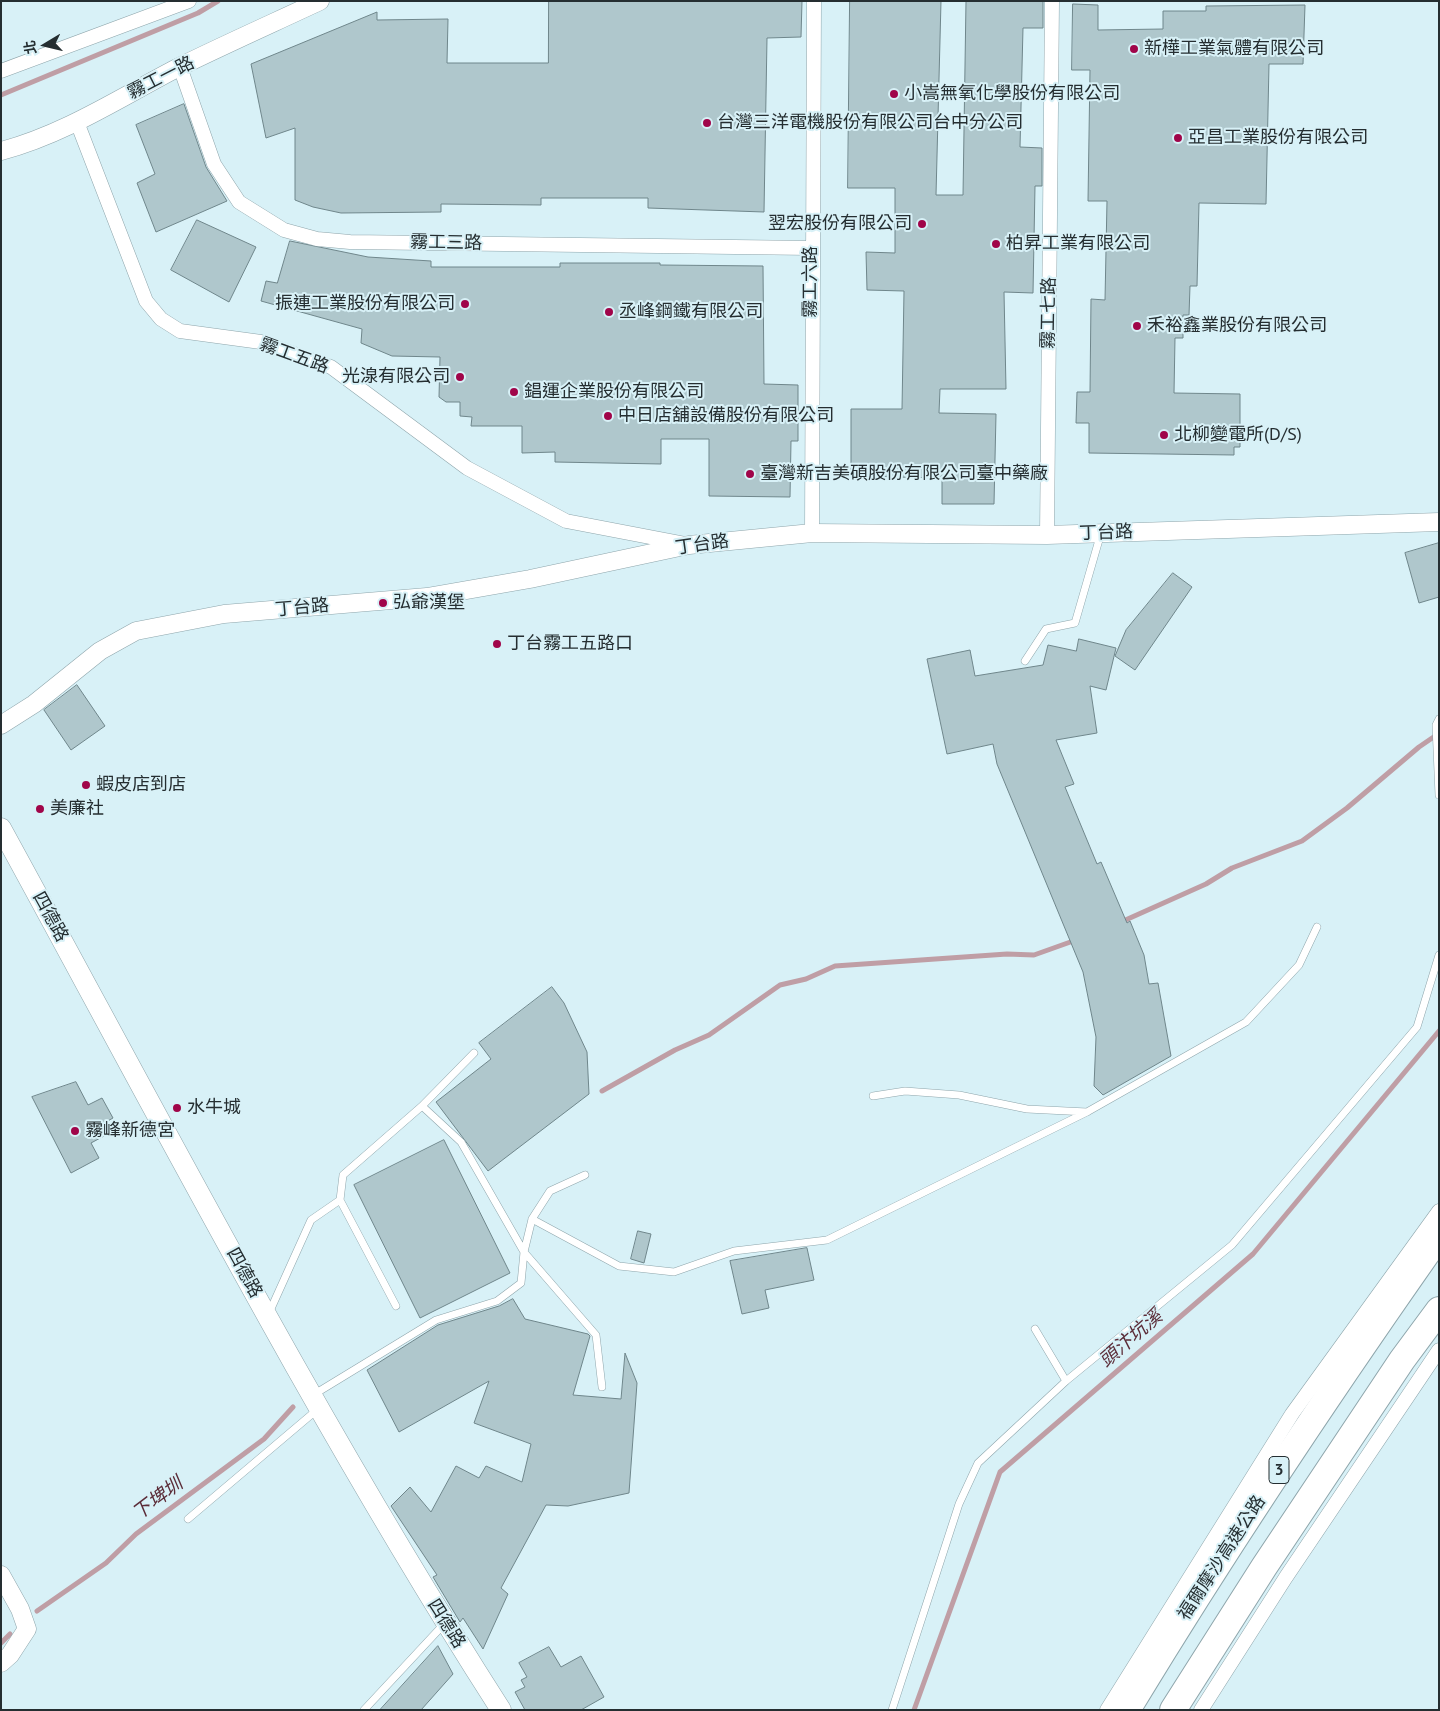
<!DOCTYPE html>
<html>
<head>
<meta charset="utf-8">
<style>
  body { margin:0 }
  #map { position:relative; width:1440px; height:1711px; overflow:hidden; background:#d8f1f7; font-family:"PT Sans","Noto Sans TC",sans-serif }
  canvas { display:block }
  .frame { position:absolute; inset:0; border:2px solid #252e31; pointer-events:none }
  .north { position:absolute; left:20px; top:20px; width:50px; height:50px; -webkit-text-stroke:4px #d8f1f7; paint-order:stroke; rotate:261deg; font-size:14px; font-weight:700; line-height:20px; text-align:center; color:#252e31 }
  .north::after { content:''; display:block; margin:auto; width:18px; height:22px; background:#252e31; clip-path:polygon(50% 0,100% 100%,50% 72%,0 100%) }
</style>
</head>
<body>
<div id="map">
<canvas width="1440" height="1711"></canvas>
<div class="frame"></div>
<div class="north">北</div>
</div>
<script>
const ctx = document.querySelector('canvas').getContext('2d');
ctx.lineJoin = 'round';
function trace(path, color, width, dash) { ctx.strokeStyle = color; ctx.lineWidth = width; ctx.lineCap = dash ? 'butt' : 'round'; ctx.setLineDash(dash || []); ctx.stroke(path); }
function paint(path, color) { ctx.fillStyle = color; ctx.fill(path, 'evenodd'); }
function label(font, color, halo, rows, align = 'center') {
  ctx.font = font + ' "PT Sans","Noto Sans TC",sans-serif'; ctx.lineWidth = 4; ctx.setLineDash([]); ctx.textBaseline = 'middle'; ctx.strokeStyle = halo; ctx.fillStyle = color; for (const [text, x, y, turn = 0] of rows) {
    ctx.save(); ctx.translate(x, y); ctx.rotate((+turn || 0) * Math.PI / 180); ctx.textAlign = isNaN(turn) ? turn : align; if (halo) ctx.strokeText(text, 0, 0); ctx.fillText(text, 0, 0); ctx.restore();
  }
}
const stream = new Path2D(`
  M 1,95 L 198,13 L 218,1
  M 1121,922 L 1206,884 L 1232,868 L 1302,841 L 1347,808 L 1419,747 L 1438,734
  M 602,1091 L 675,1050 L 709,1035 L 780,985 L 806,979 L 835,966 L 1007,954 L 1034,955 L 1076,940
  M 37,1611 L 106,1563 L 136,1534 L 264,1439 L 293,1407
  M 1,1643 L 10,1634
  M 914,1710 L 1000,1472 L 1253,1254 L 1439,1031`);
const building = new Path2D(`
  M 549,1 L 802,1 L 801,37 L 767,38 L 764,212 L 648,208 L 648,198 L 541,198 L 541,205 L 441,204 L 441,212 L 341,213 L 313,207 L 295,200 L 295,128 L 266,138 L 251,64 L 377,12 L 377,20 L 448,19 L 447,63 L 548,63 Z
  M 850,1 L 941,1 L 936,195 L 963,195 L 966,1 L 1043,1 L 1043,28 L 1023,28 L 1020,147 L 1042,148 L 1042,186 L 1035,186 L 1033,293 L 1004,292 L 1006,389 L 940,389 L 939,413 L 996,414 L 994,504 L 942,504 L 942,478 L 851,476 L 851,409 L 902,409 L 904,291 L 867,290 L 866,252 L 895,253 L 895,188 L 848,188 Z
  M 1073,4 L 1098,5 L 1098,30 L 1163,29 L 1163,11 L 1206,11 L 1206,6 L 1305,5 L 1303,64 L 1269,64 L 1266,204 L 1199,203 L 1197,286 L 1190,286 L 1189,315 L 1183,315 L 1183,338 L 1175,338 L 1174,393 L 1240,394 L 1240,447 L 1234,447 L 1234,455 L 1089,453 L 1089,423 L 1076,423 L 1077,392 L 1090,392 L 1091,299 L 1105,300 L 1107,201 L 1088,201 L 1090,70 L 1072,70 Z
  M 184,104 L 206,167 L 227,201 L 156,232 L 137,183 L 155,174 L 136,125 Z
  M 197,220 L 256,247 L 229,302 L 171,270 Z
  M 290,241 L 368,257 L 431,261 L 431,267 L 560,267 L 560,263 L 660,263 L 660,265 L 763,266 L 764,384 L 798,385 L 798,441 L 791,441 L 790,497 L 709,496 L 709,439 L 661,439 L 661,464 L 555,462 L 555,452 L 522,453 L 522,426 L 471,426 L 472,417 L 460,416 L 460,402 L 446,402 L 439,397 L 440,357 L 392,356 L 361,343 L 362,329 L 261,301 L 266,281 L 277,283 Z
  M 1439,543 L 1439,597 L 1419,603 L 1405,553 Z
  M 1173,573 L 1192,587 L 1135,670 L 1115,656 L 1126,630 Z
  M 1079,639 L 1116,648 L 1106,690 L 1090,686 L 1097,733 L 1056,740 L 1074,784 L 1065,787 L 1097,864 L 1101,862 L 1127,923 L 1130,921 L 1144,955 L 1149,984 L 1158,983 L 1171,1056 L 1103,1095 L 1094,1086 L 1096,1037 L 1083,972 L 997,764 L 993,744 L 947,754 L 927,659 L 970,650 L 975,676 L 1043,665 L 1048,645 L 1076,651 Z
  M 77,685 L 105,726 L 71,750 L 44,710 Z
  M 552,987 L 564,1003 L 587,1052 L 589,1094 L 488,1171 L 436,1102 L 491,1059 L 479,1043 Z
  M 76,1082 L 88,1105 L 102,1098 L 113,1118 L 99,1126 L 104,1136 L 91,1143 L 99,1158 L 71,1173 L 32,1097 Z
  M 444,1140 L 510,1273 L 420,1318 L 354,1185 Z
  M 638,1231 L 651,1234 L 644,1263 L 631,1259 Z
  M 807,1248 L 814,1280 L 765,1290 L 769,1308 L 742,1314 L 730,1261 Z
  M 513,1299 L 525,1319 L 588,1334 L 590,1336 L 573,1395 L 621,1399 L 625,1353 L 637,1383 L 629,1493 L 568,1506 L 546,1505 L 501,1588 L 508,1594 L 483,1649 L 463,1618 L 460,1622 L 433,1577 L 437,1575 L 391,1506 L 410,1487 L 431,1512 L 456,1466 L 479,1478 L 486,1466 L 522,1482 L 531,1444 L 474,1423 L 489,1381 L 399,1432 L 367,1370 L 438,1325 L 499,1306 Z
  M 438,1646 L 453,1674 L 421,1710 L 380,1710 Z
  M 549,1647 L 561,1667 L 581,1656 L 604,1697 L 581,1710 L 525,1710 L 515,1692 L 525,1687 L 521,1680 L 527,1677 L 519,1663 Z`);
const service = new Path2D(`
  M 1025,661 L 1046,629 L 1075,623 L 1101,533
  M 1439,719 L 1436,725 L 1439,795
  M 873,1096 L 905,1091 L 959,1095 L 1027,1109 L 1087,1112
  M 422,1106 L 461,1142 L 524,1252 L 596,1335 L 602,1387
  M 532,1219 L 550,1191 L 585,1175
  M 396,1306 L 340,1200 L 343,1175 L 422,1106 L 474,1053
  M 269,1313 L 311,1220 L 340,1200
  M 1035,1329 L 1066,1381
  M 313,1395 L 436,1320 L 497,1301 L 521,1283 L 524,1252 L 532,1219 L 619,1266 L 674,1272 L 734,1251 L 827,1240 L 1087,1112 L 1246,1022 L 1299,965 L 1317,927
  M 188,1519 L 318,1409
  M 364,1710 L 445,1623
  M 892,1710 L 959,1504 L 978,1463 L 1066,1381 L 1232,1245 L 1417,1027 L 1439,955`);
const minor = new Path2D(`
  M 180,67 L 214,164 L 239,202 L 284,230 L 317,239 L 350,242 L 811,248
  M 1,71 L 189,1
  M 77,122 L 146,301 L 161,319 L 180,331 L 261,342 L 331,367 L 467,468 L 566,521 L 686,544
  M 812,533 L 814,1
  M 1047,535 L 1052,1
  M 1107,1710 L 1292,1414 L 1439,1211
  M 1201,1710 L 1286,1577 L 1439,1350`);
const tertiary = new Path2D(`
  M 1,151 C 65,134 121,97 179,67 C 226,44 273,23 320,1
  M 1,725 L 34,704 L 100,651 L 136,631 L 224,614 L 427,597 L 530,579 L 689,545 L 812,533 L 1047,535 L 1439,522
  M 1,1575 L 20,1609 L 27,1629 L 10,1655 L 1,1663`);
const secondary = new Path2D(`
  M 1,828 C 163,1124 318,1425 501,1710`);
const motorway = new Path2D(`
  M 1127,1710 C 1225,1548 1330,1391 1439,1236
  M 1173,1710 L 1264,1567 L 1402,1360 L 1439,1310`);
const markers = [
  [1134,49,5,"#a00549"],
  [894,94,5,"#a00549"],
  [707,123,5,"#a00549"],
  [1178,138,5,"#a00549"],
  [922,224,5,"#a00549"],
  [996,244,5,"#a00549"],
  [465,304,5,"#a00549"],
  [609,312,5,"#a00549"],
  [1137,326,5,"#a00549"],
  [460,377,5,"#a00549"],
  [514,392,5,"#a00549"],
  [608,416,5,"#a00549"],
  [1164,435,5,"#a00549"],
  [750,474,5,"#a00549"],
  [383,603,5,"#a00549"],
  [497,644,5,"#a00549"],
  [86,785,5,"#a00549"],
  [40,809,5,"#a00549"],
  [177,1108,5,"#a00549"],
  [75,1131,5,"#a00549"]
];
const shields = [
  [1279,1470,20]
];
const shieldNames = [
  ["3",1279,1470]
];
const poiNames = [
  ["新樺工業氣體有限公司",1144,49],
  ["小嵩無氧化學股份有限公司",904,94],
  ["台灣三洋電機股份有限公司台中分公司",717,123],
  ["亞昌工業股份有限公司",1188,138],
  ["翌宏股份有限公司",912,224,"right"],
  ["柏昇工業有限公司",1006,244],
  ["振連工業股份有限公司",455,304,"right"],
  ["丞峰鋼鐵有限公司",619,312],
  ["禾裕鑫業股份有限公司",1147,326],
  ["光湶有限公司",450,377,"right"],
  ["錩運企業股份有限公司",524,392],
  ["中日店舖設備股份有限公司",618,416],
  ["北柳變電所(D/S)",1174,435],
  ["臺灣新吉美碩股份有限公司臺中藥廠",760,474],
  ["弘爺漢堡",393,603],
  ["丁台霧工五路口",507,644],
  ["蝦皮店到店",96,785],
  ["美廉社",50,809],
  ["水牛城",187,1108],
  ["霧峰新德宮",85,1131]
];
const streetNames = [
  ["霧工一路",161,78,-27],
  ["霧工三路",446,243,1],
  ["霧工六路",811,282,-90],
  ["霧工七路",1049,313,-89],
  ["霧工五路",294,356,20],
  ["丁台路",1106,533,-2],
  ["丁台路",702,545,-8],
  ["丁台路",302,608,-5],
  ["四德路",50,917,61],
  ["四德路",244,1273,61],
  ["福爾摩沙高速公路",1222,1558,-57],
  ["四德路",446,1624,58]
];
const waterNames = [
  ["頭汴坑溪",1131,1339,-41],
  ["下埤圳",158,1499,-37]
];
trace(stream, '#bf9ea5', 5);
paint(building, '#afc7cc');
trace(building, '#6f868b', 1);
trace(service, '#8ea5ab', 8);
trace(minor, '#8ea5ab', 15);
trace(tertiary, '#8ea5ab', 19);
trace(secondary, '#8ea5ab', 21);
trace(motorway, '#8ea5ab', 28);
trace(service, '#fff', 7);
trace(minor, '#fff', 14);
trace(tertiary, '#fff', 18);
trace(secondary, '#fff', 20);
trace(motorway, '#fff', 26);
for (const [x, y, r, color] of markers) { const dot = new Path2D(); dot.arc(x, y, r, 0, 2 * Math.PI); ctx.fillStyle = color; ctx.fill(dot); trace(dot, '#d8f1f7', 2); }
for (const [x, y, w] of shields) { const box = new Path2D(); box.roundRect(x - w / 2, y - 13.5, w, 27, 4); ctx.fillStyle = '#d8f1f7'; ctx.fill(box); trace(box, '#252e31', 1); }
label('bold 16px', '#252e31', null, shieldNames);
label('18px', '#252e31', '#d8f1f7', poiNames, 'left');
label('18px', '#252e31', '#d8f1f7', streetNames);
label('italic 19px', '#5b2c38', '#d8f1f7', waterNames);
</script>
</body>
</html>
